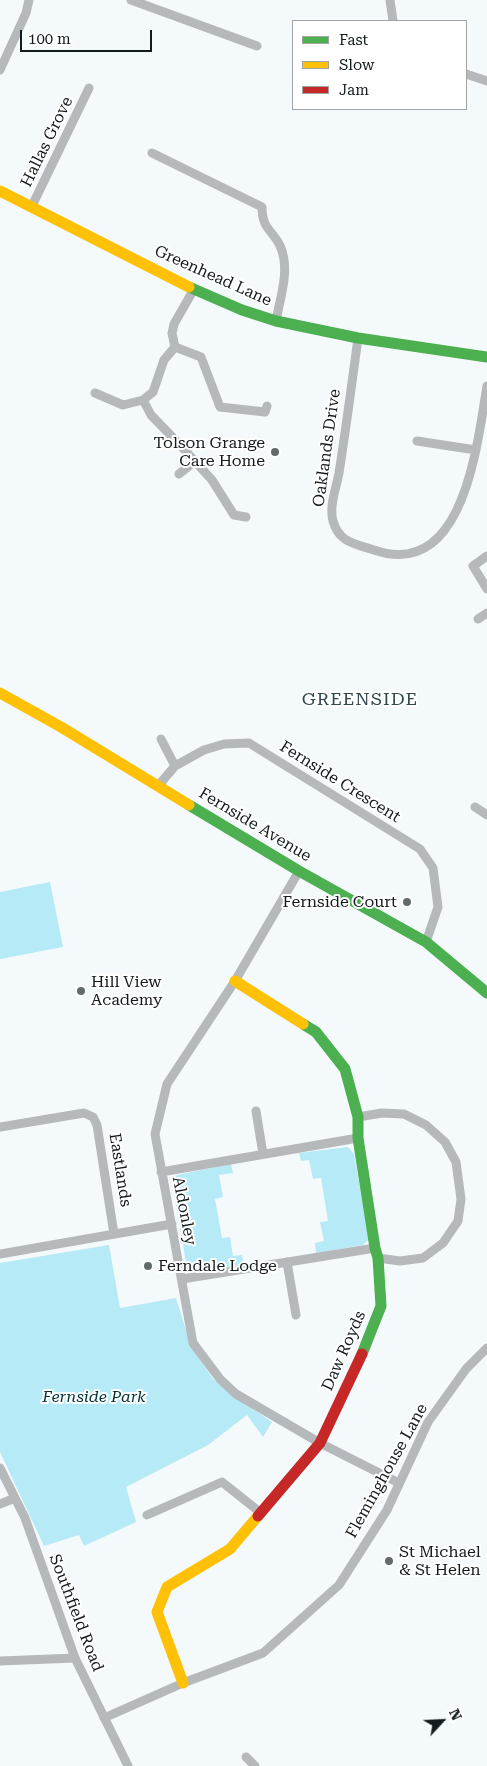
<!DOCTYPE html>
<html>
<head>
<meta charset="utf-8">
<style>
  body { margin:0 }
  #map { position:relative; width:487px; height:1766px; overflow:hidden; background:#f4fafc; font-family:"Roboto Serif",serif }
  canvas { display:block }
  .legend { position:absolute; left:292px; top:20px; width:175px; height:90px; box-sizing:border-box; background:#fff; border:1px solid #a0a4a5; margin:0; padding:6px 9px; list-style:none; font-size:15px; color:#121c1e }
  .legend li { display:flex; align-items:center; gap:10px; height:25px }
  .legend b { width:25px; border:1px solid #a0a4a5 }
  .north { position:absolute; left:417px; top:1696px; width:50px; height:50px; -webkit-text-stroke:4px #fff; paint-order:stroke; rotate:65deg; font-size:14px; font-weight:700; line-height:20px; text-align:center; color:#121c1e }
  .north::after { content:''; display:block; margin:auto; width:18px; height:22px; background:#121c1e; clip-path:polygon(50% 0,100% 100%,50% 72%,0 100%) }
  .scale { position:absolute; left:20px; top:30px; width:132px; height:22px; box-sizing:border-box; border:2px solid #121c1e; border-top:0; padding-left:6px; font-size:15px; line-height:18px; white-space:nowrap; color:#121c1e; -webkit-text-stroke:4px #fff; paint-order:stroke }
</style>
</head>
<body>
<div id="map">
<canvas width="487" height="1766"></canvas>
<ul class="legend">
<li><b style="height:6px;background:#4caf50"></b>Fast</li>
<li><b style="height:6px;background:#ffc107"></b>Slow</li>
<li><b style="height:6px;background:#c62828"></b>Jam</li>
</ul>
<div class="north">N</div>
<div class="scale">100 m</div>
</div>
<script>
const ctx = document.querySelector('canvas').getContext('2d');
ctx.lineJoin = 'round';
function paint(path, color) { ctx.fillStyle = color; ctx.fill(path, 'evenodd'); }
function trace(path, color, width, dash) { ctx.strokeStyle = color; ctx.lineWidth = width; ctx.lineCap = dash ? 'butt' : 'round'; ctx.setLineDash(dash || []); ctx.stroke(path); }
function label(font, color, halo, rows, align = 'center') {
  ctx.font = font + ' "Roboto Serif",serif'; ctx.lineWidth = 4; ctx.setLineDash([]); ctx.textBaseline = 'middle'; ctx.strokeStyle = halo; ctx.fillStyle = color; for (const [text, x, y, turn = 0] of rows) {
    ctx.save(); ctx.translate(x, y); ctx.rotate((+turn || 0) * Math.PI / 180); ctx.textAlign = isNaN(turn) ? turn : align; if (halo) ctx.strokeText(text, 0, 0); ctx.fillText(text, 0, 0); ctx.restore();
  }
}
const green = new Path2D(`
  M 50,882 L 63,947 L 0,959 L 0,892 Z
  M 348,1147 L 354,1154 L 369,1239 L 363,1245 L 316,1253 L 315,1243 L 324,1241 L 320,1222 L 328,1221 L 321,1178 L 313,1179 L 309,1160 L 301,1161 L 299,1153 Z
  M 231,1164 L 233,1173 L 219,1175 L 223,1197 L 215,1199 L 222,1238 L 230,1237 L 233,1256 L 242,1255 L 244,1264 L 192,1273 L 187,1268 L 172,1181 L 177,1175 Z
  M 109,1245 L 120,1308 L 176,1298 L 191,1346 L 213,1379 L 239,1400 L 272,1422 L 263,1437 L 247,1415 L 208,1445 L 126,1487 L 136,1522 L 84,1546 L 79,1535 L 44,1546 L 0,1452 L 0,1263 Z`);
const street = new Path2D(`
  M 131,0 L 257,46
  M 390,0 L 393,21
  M 0,70 L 26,13 L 29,0
  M 466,74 L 487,81
  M 152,153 L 262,207 C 262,231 274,230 281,248 C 290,271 280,298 276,321
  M 31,208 L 89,88
  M 358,338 C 352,383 346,428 339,473 C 336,489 329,506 333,521 C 339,543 356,544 374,550 C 464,581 477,445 487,386
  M 175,347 L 201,357 L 220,407 L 265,412 L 267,406
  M 95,393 L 123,405 L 143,400 L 153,392 L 164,360 L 175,347 L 172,333 L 174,324 L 194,289
  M 143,400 L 151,415 L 181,446 L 212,480 L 234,515 L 246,517
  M 417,441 L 476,450
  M 179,474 L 194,462
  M 487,556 L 473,566 L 487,589
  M 478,619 L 487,613
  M 161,739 L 175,766
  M 158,786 L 175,766 L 204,750 L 224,744 L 249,743 L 420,849 L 433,868 L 438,907 L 426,942
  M 475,807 L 487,815
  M 299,871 L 235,981 L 167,1084 L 155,1134 L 193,1343 L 220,1379 L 236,1394 L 320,1443 L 399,1483
  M 256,1111 L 263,1154
  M 358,1117 L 382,1113 L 404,1114 L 426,1125 L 445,1142 L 456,1162 L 461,1199 L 458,1221 L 443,1243 L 423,1258 L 400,1261 L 378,1258
  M 0,1127 L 84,1113 L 93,1117 L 97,1125 L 114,1234
  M 161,1172 L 358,1138
  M 0,1254 L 172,1224
  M 287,1262 L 296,1315
  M 182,1279 L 375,1248
  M 0,1468 L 25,1518 L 75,1658 L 128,1766
  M 0,1504 L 15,1498
  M 147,1515 L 222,1482 L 261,1513
  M 0,1661 L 75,1658
  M 104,1718 L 183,1683 L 263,1653 L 339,1585 L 387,1510 L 428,1422 L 466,1369 L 487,1348
  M 246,1757 L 255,1766`);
const fast = new Path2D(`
  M 189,287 L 242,310 L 276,321 L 358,338 L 487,357
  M 189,805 L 299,871 L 426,942 L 487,993
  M 303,1024 L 316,1032 L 345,1069 L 358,1117 L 358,1138 L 375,1248 L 378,1258 L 381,1306 L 362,1354`);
const slow = new Path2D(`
  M 0,191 L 189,287
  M 0,693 L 61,727 L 189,805
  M 235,981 L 303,1024
  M 183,1683 L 157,1612 L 167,1587 L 230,1549 L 258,1516`);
const jam = new Path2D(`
  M 258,1516 L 320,1443 L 362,1354`);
const markers = [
  [275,452,5,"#616a6c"],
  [407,902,5,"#616a6c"],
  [81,991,5,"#616a6c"],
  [148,1266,5,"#616a6c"],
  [389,1561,5,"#616a6c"]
];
const streetNames = [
  ["Hallas Grove",47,142,-64],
  ["Greenhead Lane",213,276,24],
  ["Oaklands Drive",327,448,-82],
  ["Fernside Crescent",340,782,32],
  ["Fernside Avenue",255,825,31],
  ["Eastlands",120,1170,81],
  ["Aldonley",184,1211,79],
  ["Daw Royds",344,1351,-66],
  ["Fleminghouse Lane",387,1471,-61],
  ["Southfield Road",76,1613,69]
];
const poiNames = [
  ["Tolson Grange",265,443,"right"],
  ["Care Home",265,461,"right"],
  ["Fernside Court",397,902,"right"],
  ["Hill View",91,982],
  ["Academy",91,1000],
  ["Ferndale Lodge",158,1266],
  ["St Michael",399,1552],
  ["& St Helen",399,1570]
];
const parkNames = [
  ["Fernside Park",94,1397]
];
const neighbourhoodNames = [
  ["GREENSIDE",360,700]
];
paint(green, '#b5eaf6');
trace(street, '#b6b9bb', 9);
trace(fast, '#4caf50', 11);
trace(slow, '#ffc107', 11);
trace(jam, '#c62828', 11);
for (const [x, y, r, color] of markers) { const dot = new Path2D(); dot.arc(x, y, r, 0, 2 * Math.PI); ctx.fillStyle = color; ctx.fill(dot); trace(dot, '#fff', 2); }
label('16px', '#121c1e', '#fff', streetNames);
label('16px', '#121c1e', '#fff', poiNames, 'left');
label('italic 16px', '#013039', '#fff', parkNames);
ctx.letterSpacing = '1px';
label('18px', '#30474d', '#fff', neighbourhoodNames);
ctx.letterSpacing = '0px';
</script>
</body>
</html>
